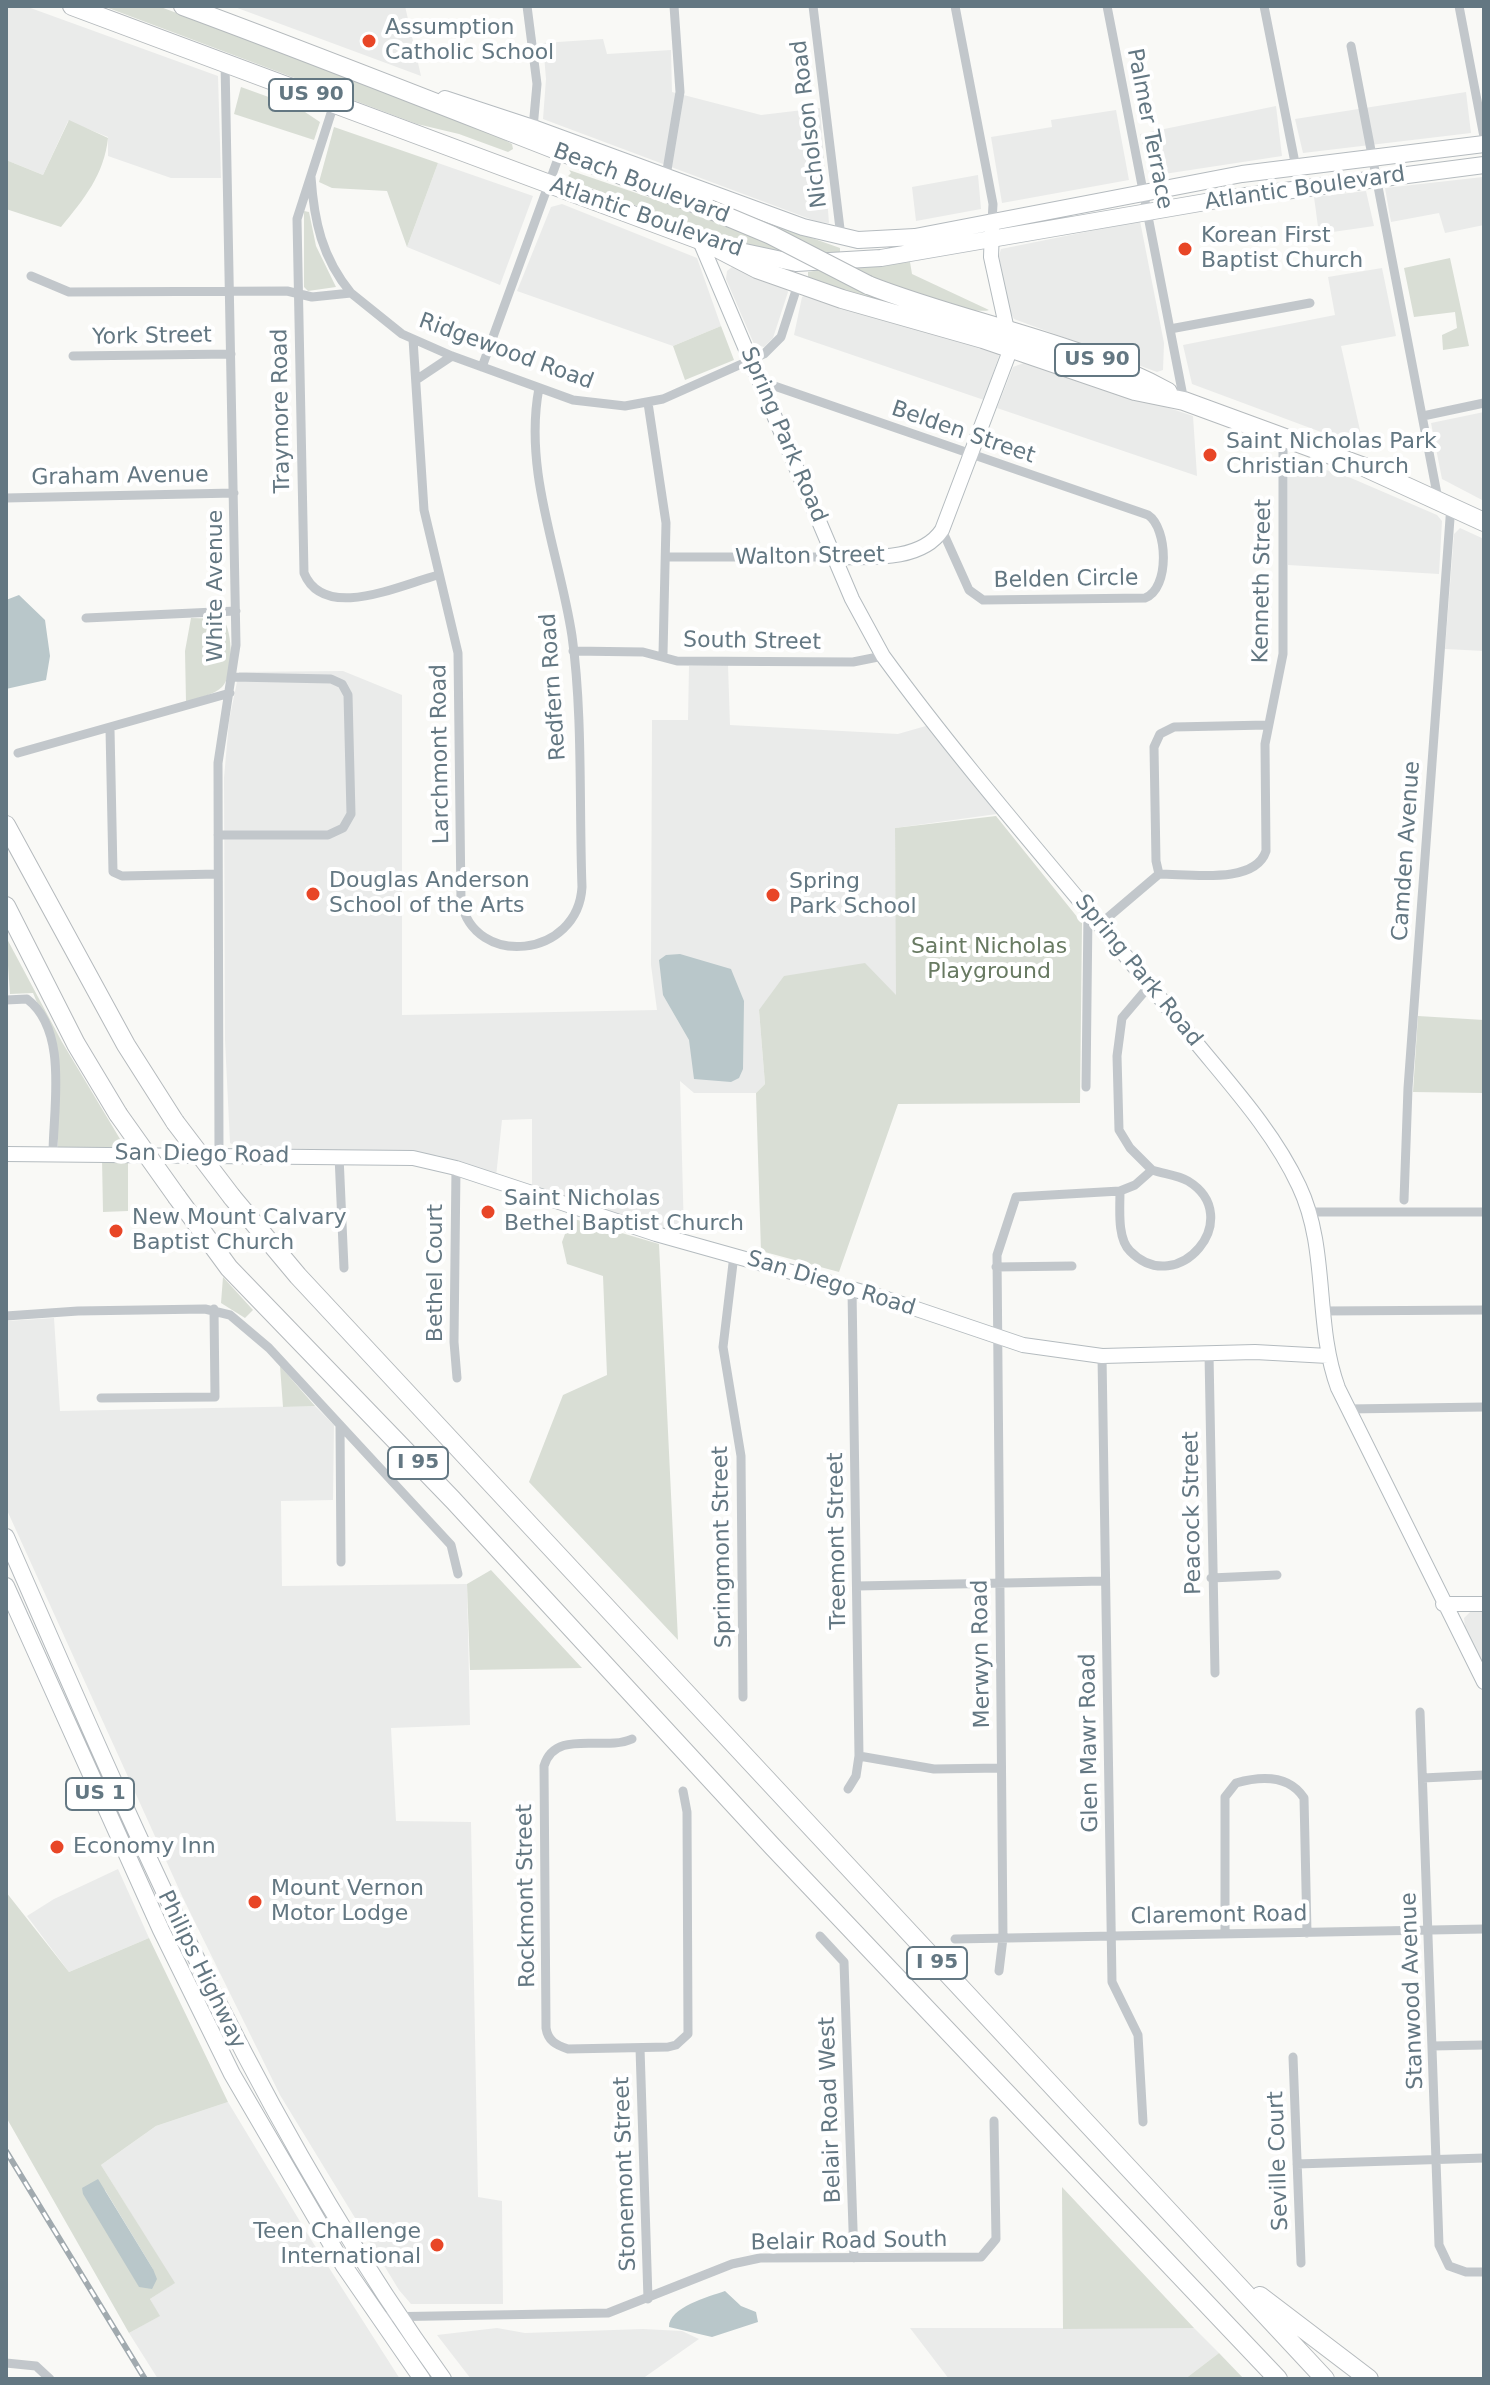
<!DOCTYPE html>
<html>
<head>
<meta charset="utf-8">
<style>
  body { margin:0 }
  #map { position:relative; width:1490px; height:2385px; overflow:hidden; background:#f9f9f6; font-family:"DejaVu Sans",sans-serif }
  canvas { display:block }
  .frame { position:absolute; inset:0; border:8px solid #637782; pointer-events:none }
</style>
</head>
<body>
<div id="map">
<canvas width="1490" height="2385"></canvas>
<div class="frame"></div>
</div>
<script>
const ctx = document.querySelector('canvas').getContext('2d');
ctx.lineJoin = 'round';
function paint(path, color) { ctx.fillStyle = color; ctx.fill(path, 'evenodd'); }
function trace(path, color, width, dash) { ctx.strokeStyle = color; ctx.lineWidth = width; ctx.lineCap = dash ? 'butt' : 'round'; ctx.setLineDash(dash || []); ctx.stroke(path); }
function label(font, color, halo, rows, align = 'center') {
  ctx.font = font + ' "DejaVu Sans",sans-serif'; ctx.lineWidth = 8; ctx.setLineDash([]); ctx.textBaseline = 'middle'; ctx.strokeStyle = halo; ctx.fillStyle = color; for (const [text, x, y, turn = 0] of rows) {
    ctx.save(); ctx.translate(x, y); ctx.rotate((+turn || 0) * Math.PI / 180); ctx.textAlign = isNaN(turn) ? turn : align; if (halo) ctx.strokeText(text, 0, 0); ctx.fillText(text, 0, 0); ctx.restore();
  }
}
const built = new Path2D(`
  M 6,6 L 25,6 L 218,76 L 221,178 L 171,178 L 108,156 L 108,137 L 68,121 L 43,175 L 6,160 Z
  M 232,6 L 405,6 L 421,76 Z
  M 603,39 L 607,54 L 671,50 L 672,92 L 761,115 L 820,108 L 829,223 L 818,222 L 543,119 L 546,79 L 543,43 Z
  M 1466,92 L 1471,133 L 1303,153 L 1295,119 Z
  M 1276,106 L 1282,156 L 1151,176 L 1140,134 Z
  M 1116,110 L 1129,180 L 1002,203 L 991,137 L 1052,127 L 1051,120 Z
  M 438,163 L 533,196 L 500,285 L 407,247 Z
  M 978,175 L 981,209 L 916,221 L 912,187 Z
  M 1483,177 L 1484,225 L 1445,233 L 1439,213 L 1391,222 L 1385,188 Z
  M 1366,191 L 1374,226 L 1319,234 L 1314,197 Z
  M 562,204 L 697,258 L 721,326 L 673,346 L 517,291 L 551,207 Z
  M 1140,221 L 1164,343 L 1163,370 L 1157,372 L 1014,319 L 1009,310 L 999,256 L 1001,249 Z
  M 732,267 L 785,285 L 788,292 L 773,338 L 764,347 L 754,344 L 726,279 L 727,271 Z
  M 1382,268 L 1396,336 L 1341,346 L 1364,448 L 1192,384 L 1183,345 L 1335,315 L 1328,277 Z
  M 807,294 L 997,350 L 999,356 L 984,400 L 794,335 L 802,297 Z
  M 1029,361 L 1193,416 L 1197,476 L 997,408 L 1013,367 Z
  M 1484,412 L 1484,501 L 1442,479 L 1431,423 Z
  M 1295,460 L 1351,478 L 1437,515 L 1442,521 L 1439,574 L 1288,565 L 1288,468 Z
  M 1460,528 L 1484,539 L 1484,651 L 1445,649 L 1454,534 Z
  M 728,665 L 730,725 L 898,734 L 926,726 L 997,814 L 895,828 L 897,996 L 759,1010 L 765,1084 L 756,1093 L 694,1093 L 680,1081 L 684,1235 L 532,1189 L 532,1119 L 502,1120 L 496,1177 L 440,1156 L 396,1150 L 243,1150 L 230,1143 L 225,1040 L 224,778 L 229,721 L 239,672 L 343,671 L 402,695 L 402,1015 L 657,1010 L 651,965 L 652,720 L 688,720 L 689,666 Z
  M 54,1318 L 60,1411 L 315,1406 L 334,1425 L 333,1500 L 281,1501 L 282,1586 L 467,1584 L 470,1725 L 391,1728 L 396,1821 L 471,1822 L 478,2197 L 502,2201 L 503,2304 L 411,2304 L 399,2290 L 280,2095 L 183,1898 L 6,1508 L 6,1321 Z
  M 1471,1611 L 1484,1611 L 1484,1665 L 1465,1628 L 1464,1618 Z
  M 118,1869 L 149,1938 L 69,1972 L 27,1916 L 54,1899 Z
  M 228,2102 L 310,2238 L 400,2379 L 158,2379 L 129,2333 L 159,2316 L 150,2299 L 174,2283 L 101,2165 L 156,2126 Z
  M 497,2328 L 525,2333 L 643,2329 L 682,2331 L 699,2339 L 642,2379 L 471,2379 L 437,2335 Z
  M 910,2328 L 1194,2328 L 1219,2353 L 1185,2379 L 949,2379 Z`);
const green = new Path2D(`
  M 103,6 L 158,6 L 483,128 L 512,144 L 513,149 L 508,152 L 459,134 L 417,124 Z
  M 241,87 L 299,108 L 320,122 L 314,140 L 234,114 Z
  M 69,120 L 108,138 C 104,175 84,199 61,227 L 6,209 L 6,160 L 43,175 Z
  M 334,127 L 438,163 L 407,247 L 387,191 L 332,188 L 319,182 Z
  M 569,170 L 747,231 L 753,217 L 840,248 L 840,255 C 751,259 669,217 586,186 L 568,176 L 571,173 Z
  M 304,211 L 309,212 L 316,246 L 336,287 L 308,291 L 304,287 Z
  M 1450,258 L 1469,346 L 1443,350 L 1442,335 L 1457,328 L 1455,312 L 1414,317 L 1404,268 Z
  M 910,262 L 912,274 L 989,310 C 966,317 873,279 850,267 Z
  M 820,270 L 914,311 L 830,287 L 808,277 L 808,272 Z
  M 721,326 L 734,360 L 685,380 L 673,346 Z
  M 191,618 L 223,619 C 233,632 234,675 222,687 C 214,695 197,698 186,702 L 185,651 Z
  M 996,816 L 1082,923 L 1080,1103 L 898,1104 L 839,1272 L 761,1251 L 756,1093 L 765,1084 L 759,1010 L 784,976 L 865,963 L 896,995 L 895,828 Z
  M 6,937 L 62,1042 L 126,1149 L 58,1147 L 58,1052 L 33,993 L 10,994 Z
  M 1418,1016 L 1484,1020 L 1484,1093 L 1413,1092 Z
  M 102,1158 L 128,1161 L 128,1211 L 103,1212 Z
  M 571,1218 L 659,1244 L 678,1640 L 529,1482 L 563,1395 L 607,1375 L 603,1276 L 567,1264 L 562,1242 Z
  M 223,1277 L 253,1310 L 245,1318 L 221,1303 Z
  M 280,1366 L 315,1406 L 283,1407 Z
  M 491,1570 L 582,1668 L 470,1670 L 467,1584 Z
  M 6,1892 L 69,1972 L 149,1938 L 228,2102 L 156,2126 L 101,2165 L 175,2283 L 150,2299 L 160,2316 L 129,2333 L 6,2117 ZM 82,2188 L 105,2190 L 153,2269 L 139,2286 Z
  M 1062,2187 L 1194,2328 L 1063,2329 Z
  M 1219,2353 L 1244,2379 L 1185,2379 Z`);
const water = new Path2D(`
  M 19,595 L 45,620 L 50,656 L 46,680 L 6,689 L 6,600 Z
  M 680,954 L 731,969 L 744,1001 L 743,1069 L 739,1078 L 731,1082 L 694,1079 L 689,1040 L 663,995 L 659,960 L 666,955 Z
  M 98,2179 L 153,2269 L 157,2279 L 152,2289 L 139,2287 L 83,2194 L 82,2188 Z
  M 725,2291 L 741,2306 L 756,2312 L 758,2322 L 712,2337 L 669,2327 C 669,2307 708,2297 725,2291 Z`);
const street = new Path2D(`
  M 527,6 L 537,84 L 533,128
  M 813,6 L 841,237
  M 955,6 L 993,204 L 992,222
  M 1107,6 L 1184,401
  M 1264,6 L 1300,188
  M 1459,6 L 1484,137
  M 1351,46 L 1438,499
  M 334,104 L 297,219 L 304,573 C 324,622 400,585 438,575
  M 666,176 L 680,92 L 674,6
  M 311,177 C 314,221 322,258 351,293
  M 31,276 L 69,292 L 287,291 L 312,297 L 351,293 L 402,334 L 452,356 L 573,400 L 625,406 L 663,399 L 764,354 L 781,337 L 798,284
  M 1170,329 L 1310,303
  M 413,339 L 424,510 L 458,653 L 461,901 C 474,969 578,958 582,887 C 579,808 583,714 572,636 C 560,555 523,472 539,388
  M 73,356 L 231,354
  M 482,367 L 560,153
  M 416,380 L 452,356
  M 760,381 L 1148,515 C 1168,528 1170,589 1145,598 L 983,600 L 969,590 L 942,530
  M 648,403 L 666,523 L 663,654
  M 1423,416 L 1484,403
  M 6,498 L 234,493
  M 667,557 L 835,557
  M 86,618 L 236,611
  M 573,651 L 643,652 L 677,661 L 853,662 L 883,656
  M 110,729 L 113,872 L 122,876 L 218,874
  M 18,753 L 230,693
  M 218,835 L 328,835 L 343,828 L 351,814 L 348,695 L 342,684 L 331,679 L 233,677
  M 1159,874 C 1190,874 1255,885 1266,851 L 1265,744 L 1283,654 L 1283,438
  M 1159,874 L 1156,861 L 1154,747 L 1160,734 L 1174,727 L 1267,725
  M 1099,925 L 1159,874
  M 6,1000 L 27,999 C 69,1031 53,1108 53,1154
  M 1086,1087 L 1088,911
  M 219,1155 L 218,763 L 236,645 L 225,62
  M 339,1156 L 344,1268
  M 456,1168 L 454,1342 L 457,1378
  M 1120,1191 C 1120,1209 1117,1238 1130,1251 C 1178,1300 1247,1217 1188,1181 C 1178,1175 1164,1174 1152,1170
  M 1404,1200 L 1408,1088 L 1451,505
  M 1308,1212 L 1484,1212
  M 734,1255 L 723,1347 L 741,1456 L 743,1697
  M 996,1267 L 1072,1266
  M 1324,1311 L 1484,1310
  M 6,1316 L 78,1311 L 205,1309 L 230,1315 L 269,1348 L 451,1545 L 458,1574
  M 1209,1354 L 1215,1673
  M 1102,1356 L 1112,1982 L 1138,2035 L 1143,2122
  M 101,1398 L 215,1397 L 214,1309
  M 1348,1409 L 1484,1407
  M 340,1425 L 341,1562
  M 1211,1578 L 1277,1575
  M 857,1586 L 1104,1581
  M 1420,1712 L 1439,2245 L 1449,2266 L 1466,2272 L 1484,2272
  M 632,1739 C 604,1752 555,1728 544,1766 L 546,2028 C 548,2041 556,2045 568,2049 L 668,2047 L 676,2045 L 688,2034 L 687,1812 L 683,1791
  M 859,1756 L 934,1769 L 1001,1768
  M 1423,1778 L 1484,1775
  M 848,1789 L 856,1776 L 859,1756 L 852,1289
  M 1225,1934 L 1225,1797 L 1236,1783 C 1261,1776 1289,1775 1304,1798 L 1307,1933
  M 820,1936 L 844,1962 L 854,2258
  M 955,1939 L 1484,1929
  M 999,1971 L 1003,1938 L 997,1255 L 1016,1197 L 1120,1191 L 1135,1185 L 1152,1170 L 1130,1148 L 1119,1130 L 1117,1056 L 1122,1018 L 1150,985
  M 1432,2046 L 1484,2045
  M 640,2048 L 648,2299
  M 1293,2057 L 1301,2263
  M 1297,2164 L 1484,2158
  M 378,2317 L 608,2313 L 732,2264 L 760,2258 L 981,2257 L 996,2239 L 994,2121
  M 6,2363 L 36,2366 L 50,2379`);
const secondary = new Path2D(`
  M 700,241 L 852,599 L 883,656 C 977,785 1086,904 1185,1029 C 1225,1079 1272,1128 1299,1186 C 1329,1249 1314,1323 1338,1388 L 1484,1682
  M 835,557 C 868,557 921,562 942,530 L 1011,348 L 991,257 L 992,228
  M 6,1154 L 413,1158 L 456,1168 L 656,1234 L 884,1298 L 1023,1345 L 1102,1356 L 1255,1352 L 1328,1356
  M 1443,1604 L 1484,1604`);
const primary = new Path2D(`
  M 445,99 L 533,128 L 803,227 L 858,240 L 915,237 L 1242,174 L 1484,144
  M 726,248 L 796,263 L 881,258 L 1223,199 L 1484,165
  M 6,1537 C 135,1831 254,2117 443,2379
  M 6,1586 L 161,1930 L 232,2074 L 344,2266 L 422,2379`);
const highway = new Path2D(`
  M 72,6 L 705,242 L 757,269 L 842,299 L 983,339 L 1135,391 L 1184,401 L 1364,467 L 1484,522
  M 183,6 C 359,71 533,142 709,209
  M 868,285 C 967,324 1074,340 1168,392
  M 6,825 L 126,1045 L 175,1122
  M 6,906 L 76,1044 L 118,1114
  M 177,1197 L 229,1268 L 453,1500 L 772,1846 L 1278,2379
  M 232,1197 L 298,1276 L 1325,2379
  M 1260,2296 L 1369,2379`);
const rail = new Path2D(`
  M 6,2151 L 145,2379`);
const highwayBridge = new Path2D(`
  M 709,209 L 771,235 L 868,285
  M 118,1114 L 177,1197
  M 175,1122 L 232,1197`);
const markers = [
  [369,41,8,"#e84627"],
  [1185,249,8,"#e84627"],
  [1210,455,8,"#e84627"],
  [313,894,8,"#e84627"],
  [773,895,8,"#e84627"],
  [488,1212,8,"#e84627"],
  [116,1231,8,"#e84627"],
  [57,1847,8,"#e84627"],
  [255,1902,8,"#e84627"],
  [437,2245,8,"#e84627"]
];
const shields = [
  [311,95,84],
  [1097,360,84],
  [418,1463,60],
  [100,1794,68],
  [937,1963,60]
];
const shieldNames = [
  ["US 90",311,95],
  ["US 90",1097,360],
  ["I 95",418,1463],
  ["US 1",100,1794],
  ["I 95",937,1963]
];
const poiNames = [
  ["Assumption",385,28],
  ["Catholic School",385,53],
  ["Korean First",1201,236],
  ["Baptist Church",1201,261],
  ["Saint Nicholas Park",1226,442],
  ["Christian Church",1226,467],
  ["Douglas Anderson",329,881],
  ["School of the Arts",329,906],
  ["Spring",789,882],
  ["Park School",789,907],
  ["Saint Nicholas",504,1199],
  ["Bethel Baptist Church",504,1224],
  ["New Mount Calvary",132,1218],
  ["Baptist Church",132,1243],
  ["Economy Inn",73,1847],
  ["Mount Vernon",271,1889],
  ["Motor Lodge",271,1914],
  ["Teen Challenge",421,2232,"right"],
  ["International",421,2257,"right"]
];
const streetNames = [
  ["Nicholson Road",810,124,-97],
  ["Palmer Terrace",1149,129,79],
  ["Beach Boulevard",641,184,21],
  ["Atlantic Boulevard",1305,189,-8],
  ["Atlantic Boulevard",646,218,19],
  ["York Street",152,337,-1],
  ["Ridgewood Road",506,352,20],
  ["Traymore Road",282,411,-91],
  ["Belden Street",963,433,19],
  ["Spring Park Road",783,435,67],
  ["Graham Avenue",120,477,-1],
  ["Walton Street",810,557,-1],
  ["Belden Circle",1066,580,-1],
  ["Kenneth Street",1263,581,-89],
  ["White Avenue",216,586,-90],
  ["South Street",752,642,1],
  ["Redfern Road",554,687,-94],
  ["Larchmont Road",441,754,-91],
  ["Camden Avenue",1407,851,-86],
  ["Spring Park Road",1138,971,51],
  ["San Diego Road",202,1155,1],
  ["Bethel Court",436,1273,-90],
  ["San Diego Road",831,1284,17],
  ["Peacock Street",1193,1513,-91],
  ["Treemont Street",838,1541,-91],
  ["Springmont Street",723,1547,-91],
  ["Merwyn Road",982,1654,-91],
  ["Glen Mawr Road",1090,1743,-91],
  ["Rockmont Street",527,1896,-91],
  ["Claremont Road",1219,1916,-1],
  ["Philips Highway",201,1970,64],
  ["Stanwood Avenue",1413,1991,-92],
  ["Belair Road West",831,2110,-92],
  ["Seville Court",1279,2161,-92],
  ["Stonemont Street",626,2174,-92],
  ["Belair Road South",849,2242,-1]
];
const parkNames = [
  ["Saint Nicholas",989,947],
  ["Playground",989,972]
];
paint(built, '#eaebea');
paint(green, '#d9ded5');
paint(water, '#b9c7ca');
trace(secondary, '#b4bbbf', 16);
trace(primary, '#b5bbbf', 18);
trace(highway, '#b5babd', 20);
trace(street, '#c2c7cb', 9);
trace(secondary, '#fff', 14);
trace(primary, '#fff', 16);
trace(highway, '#fff', 18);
trace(rail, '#a1aaaf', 6);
trace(rail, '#fff', 3, [9]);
trace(highwayBridge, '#b5babd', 20, []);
trace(highwayBridge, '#fff', 18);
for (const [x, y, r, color] of markers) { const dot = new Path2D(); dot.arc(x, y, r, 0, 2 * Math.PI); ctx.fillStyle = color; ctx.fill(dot); trace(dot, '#fff', 3); }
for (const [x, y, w] of shields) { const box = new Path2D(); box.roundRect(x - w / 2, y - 16, w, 32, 6); ctx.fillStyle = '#fff'; ctx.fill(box); trace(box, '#637782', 2); }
label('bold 20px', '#637782', null, shieldNames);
label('22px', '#637782', '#fff', poiNames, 'left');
label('22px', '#637782', '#fff', streetNames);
label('22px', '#687a62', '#fff', parkNames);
</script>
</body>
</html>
